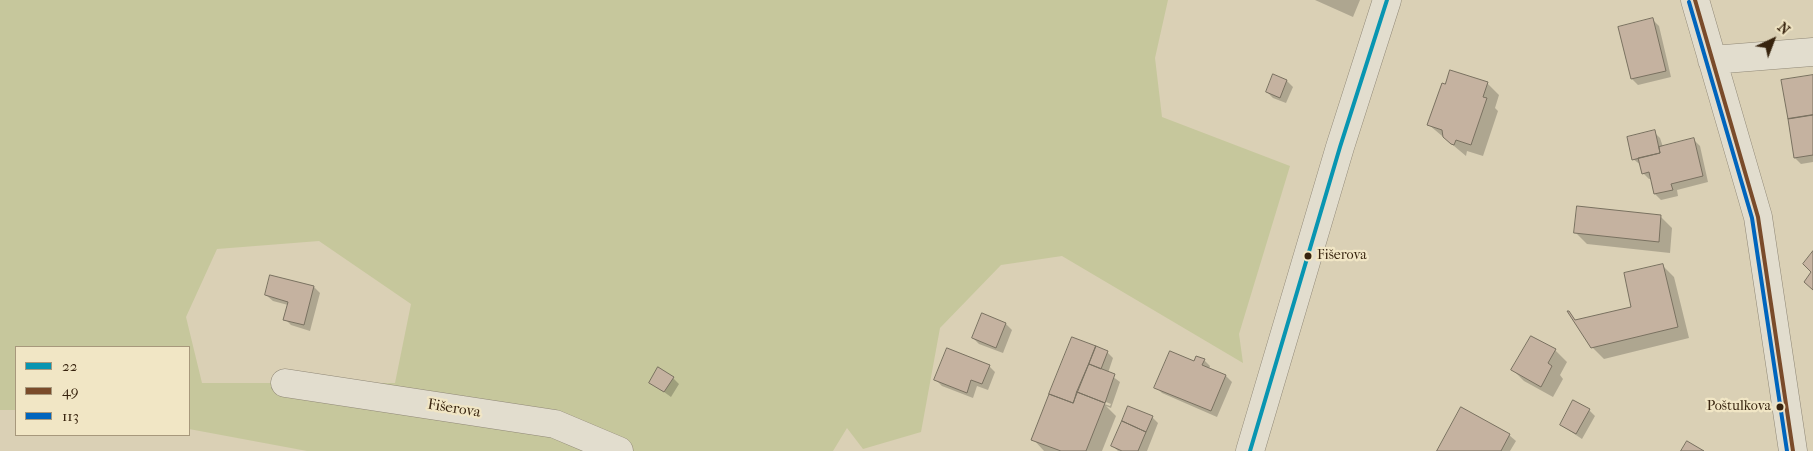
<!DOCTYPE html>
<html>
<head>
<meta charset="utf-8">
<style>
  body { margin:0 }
  #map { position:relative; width:1813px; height:451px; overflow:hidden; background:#dad0b5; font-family:"IM FELL French Canon",serif }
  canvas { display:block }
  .legend { position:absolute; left:15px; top:346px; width:175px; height:90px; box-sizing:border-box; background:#f1e6c5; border:1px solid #a7987c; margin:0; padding:6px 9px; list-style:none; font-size:15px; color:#37230e }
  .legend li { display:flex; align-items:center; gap:10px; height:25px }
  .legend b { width:25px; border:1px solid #a7987c }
  .north { position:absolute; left:1748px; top:15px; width:50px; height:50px; -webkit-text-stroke:4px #f1e6c5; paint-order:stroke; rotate:43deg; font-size:14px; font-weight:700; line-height:20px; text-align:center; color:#37230e }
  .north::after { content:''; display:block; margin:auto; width:18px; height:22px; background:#37230e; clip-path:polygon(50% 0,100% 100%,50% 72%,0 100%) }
</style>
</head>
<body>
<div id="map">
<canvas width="1813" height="451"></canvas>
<ul class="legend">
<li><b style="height:6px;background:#0895b1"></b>22</li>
<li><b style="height:6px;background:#7a4b2a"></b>49</li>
<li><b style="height:6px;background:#0065bd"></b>113</li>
</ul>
<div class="north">N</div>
</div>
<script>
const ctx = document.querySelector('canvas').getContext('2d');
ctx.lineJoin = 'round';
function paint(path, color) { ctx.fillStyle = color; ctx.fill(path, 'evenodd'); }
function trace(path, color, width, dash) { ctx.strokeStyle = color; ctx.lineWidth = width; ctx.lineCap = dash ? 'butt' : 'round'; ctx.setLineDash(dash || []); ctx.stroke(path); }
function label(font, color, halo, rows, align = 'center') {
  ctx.font = font + ' "IM FELL French Canon",serif'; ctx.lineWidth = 4.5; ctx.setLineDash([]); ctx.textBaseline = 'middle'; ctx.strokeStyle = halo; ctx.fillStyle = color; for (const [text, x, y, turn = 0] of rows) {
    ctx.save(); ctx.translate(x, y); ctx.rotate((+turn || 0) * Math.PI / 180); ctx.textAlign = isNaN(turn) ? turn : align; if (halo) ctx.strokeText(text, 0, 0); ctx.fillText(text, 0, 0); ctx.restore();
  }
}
const green = new Path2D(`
  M 0,0 L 1168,0 L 1155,58 L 1162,117 L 1290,166 L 1239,334 L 1243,363 L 1062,256 L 1001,265 L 940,328 L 921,432 L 863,449 L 847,428 L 833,451 L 307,451 L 189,429 L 189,347 L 16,347 L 16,410 L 0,410 ZM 319,241 L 411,304 L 395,383 L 202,383 L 186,317 L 217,249 Z`);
const shadow = new Path2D(`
  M 1315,0 L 1360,0 L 1353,17 Z
  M 1653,20 L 1659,26 L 1671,77 L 1638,85 L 1632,79 L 1620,27 Z
  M 1273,76 L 1287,81 L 1293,87 L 1286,103 L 1273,98 L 1267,92 Z
  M 1813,76 L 1813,162 L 1801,164 L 1795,158 Z
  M 1487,83 L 1499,95 L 1495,108 L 1498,111 L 1483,156 L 1467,151 L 1466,156 L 1429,125 Z
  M 1654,132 L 1660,138 L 1663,147 L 1694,140 L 1700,146 L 1708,182 L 1677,190 L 1678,196 L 1661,200 L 1655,194 L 1652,179 L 1649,179 L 1643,173 L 1641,165 L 1633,159 Z
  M 1660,216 L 1672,228 L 1670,253 L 1587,244 L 1575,232 Z
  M 1662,265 L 1674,277 L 1689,338 L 1604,359 L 1592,347 L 1633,308 Z
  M 314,287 L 320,293 L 310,331 L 291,325 L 285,319 L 288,305 L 273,301 L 266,295 Z
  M 982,315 L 1006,324 L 1012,330 L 1003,353 L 979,344 L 973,338 Z
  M 1072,339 L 1107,352 L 1113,358 L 1108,373 L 1120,382 L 1111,408 L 1106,406 L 1116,416 L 1102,451 L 1044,451 L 1033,439 ZM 1091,396 L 1111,404 L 1110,406 L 1091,399 Z
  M 1555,350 L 1567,362 L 1560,375 L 1563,379 L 1553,397 L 1524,381 L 1513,370 Z
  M 1204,360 L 1210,366 L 1209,369 L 1226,376 L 1232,382 L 1217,417 L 1162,393 L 1156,387 Z
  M 989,366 L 995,372 L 988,390 L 977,386 L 973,398 L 942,386 L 936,380 Z
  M 673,378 L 679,384 L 671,397 L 650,382 Z
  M 1462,409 L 1509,435 L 1516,441 L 1510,451 L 1438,451 Z
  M 1589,410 L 1595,416 L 1582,439 L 1561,425 Z
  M 1152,417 L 1158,423 L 1147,451 L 1118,451 L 1113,446 Z`);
const building = new Path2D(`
  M 1653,18 L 1666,71 L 1631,79 L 1618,27 Z
  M 1450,70 L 1488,82 L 1483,97 L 1487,98 L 1471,145 L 1456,140 L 1454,145 L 1451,144 L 1443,137 L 1442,130 L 1427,125 L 1442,83 L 1445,84 Z
  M 1273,74 L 1287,80 L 1280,98 L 1266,92 Z
  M 1813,75 L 1813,115 L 1788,119 L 1781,80 Z
  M 1813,115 L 1813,155 L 1794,158 L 1788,119 Z
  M 1655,130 L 1660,153 L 1632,160 L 1627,137 Z
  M 1694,138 L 1703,176 L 1671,184 L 1673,190 L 1654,194 L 1649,172 L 1642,174 L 1638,158 L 1660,153 L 1659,147 Z
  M 1577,206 L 1661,215 L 1659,242 L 1574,233 Z
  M 1813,251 L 1813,290 L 1804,282 L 1811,272 L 1803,264 Z
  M 1663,264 L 1678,327 L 1591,348 L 1567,311 L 1569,311 L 1575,320 L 1631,307 L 1624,273 Z
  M 270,275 L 314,286 L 304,325 L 283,320 L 288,302 L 265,295 Z
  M 982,313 L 1006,323 L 996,348 L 972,338 Z
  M 1531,336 L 1556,349 L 1548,363 L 1552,366 L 1541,387 L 1511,370 Z
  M 1072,337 L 1096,346 L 1073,403 L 1049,394 Z
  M 1096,346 L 1108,351 L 1101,369 L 1089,364 Z
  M 947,348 L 990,365 L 982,384 L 971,380 L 967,393 L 934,380 Z
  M 1170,351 L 1194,361 L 1196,356 L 1205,359 L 1202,365 L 1226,375 L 1211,411 L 1154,388 Z
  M 1089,364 L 1115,374 L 1105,403 L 1077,392 Z
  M 658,367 L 674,377 L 664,392 L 649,383 Z
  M 1077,392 L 1105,403 L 1086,451 L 1061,451 L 1031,440 L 1049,394 L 1073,403 Z
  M 1573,400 L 1590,409 L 1576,434 L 1560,425 Z
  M 1128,406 L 1153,416 L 1146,432 L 1122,421 Z
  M 1461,407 L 1510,434 L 1501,451 L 1437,451 Z
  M 1122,421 L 1146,432 L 1138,451 L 1122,451 L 1111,446 Z
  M 1687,441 L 1704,451 L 1681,451 Z`);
const minor = new Path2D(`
  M 1695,0 L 1758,217 L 1793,451
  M 1712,60 L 1813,52
  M 285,383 L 555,424 L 619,451`);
const tertiary = new Path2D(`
  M 1250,451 L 1340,147 L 1387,0`);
const bus1 = new Path2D(`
  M 1250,451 L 1340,147 L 1387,0`);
const bus2 = new Path2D(`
  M 1695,0 L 1758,217 L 1793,451`);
const bus3 = new Path2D(`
  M 1689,2 L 1752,218 L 1787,451`);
const markers = [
  [1308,256,4.5,"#37230e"],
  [1780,407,4.5,"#37230e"]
];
const busNames = [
  ["Fišerova",1317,256],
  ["Poštulkova",1771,407,"right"]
];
const streetNames = [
  ["Fišerova",454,409,9]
];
paint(green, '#c6c79c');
paint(shadow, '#0003');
paint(building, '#c5b2a0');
trace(building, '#797160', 1);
trace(minor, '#908877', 29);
trace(tertiary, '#908877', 29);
trace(minor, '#e2ddce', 28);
trace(tertiary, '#e2ddce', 28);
trace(bus1, '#0895b1', 4);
trace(bus2, '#7a4b2a', 4);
trace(bus3, '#0065bd', 4);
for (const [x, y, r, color] of markers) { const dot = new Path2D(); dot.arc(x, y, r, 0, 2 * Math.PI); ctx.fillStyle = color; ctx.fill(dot); trace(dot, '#f1e6c5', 2); }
label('14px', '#37230e', '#f1e6c5', busNames, 'left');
label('15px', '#37230e', '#f1e6c5', streetNames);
</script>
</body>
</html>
